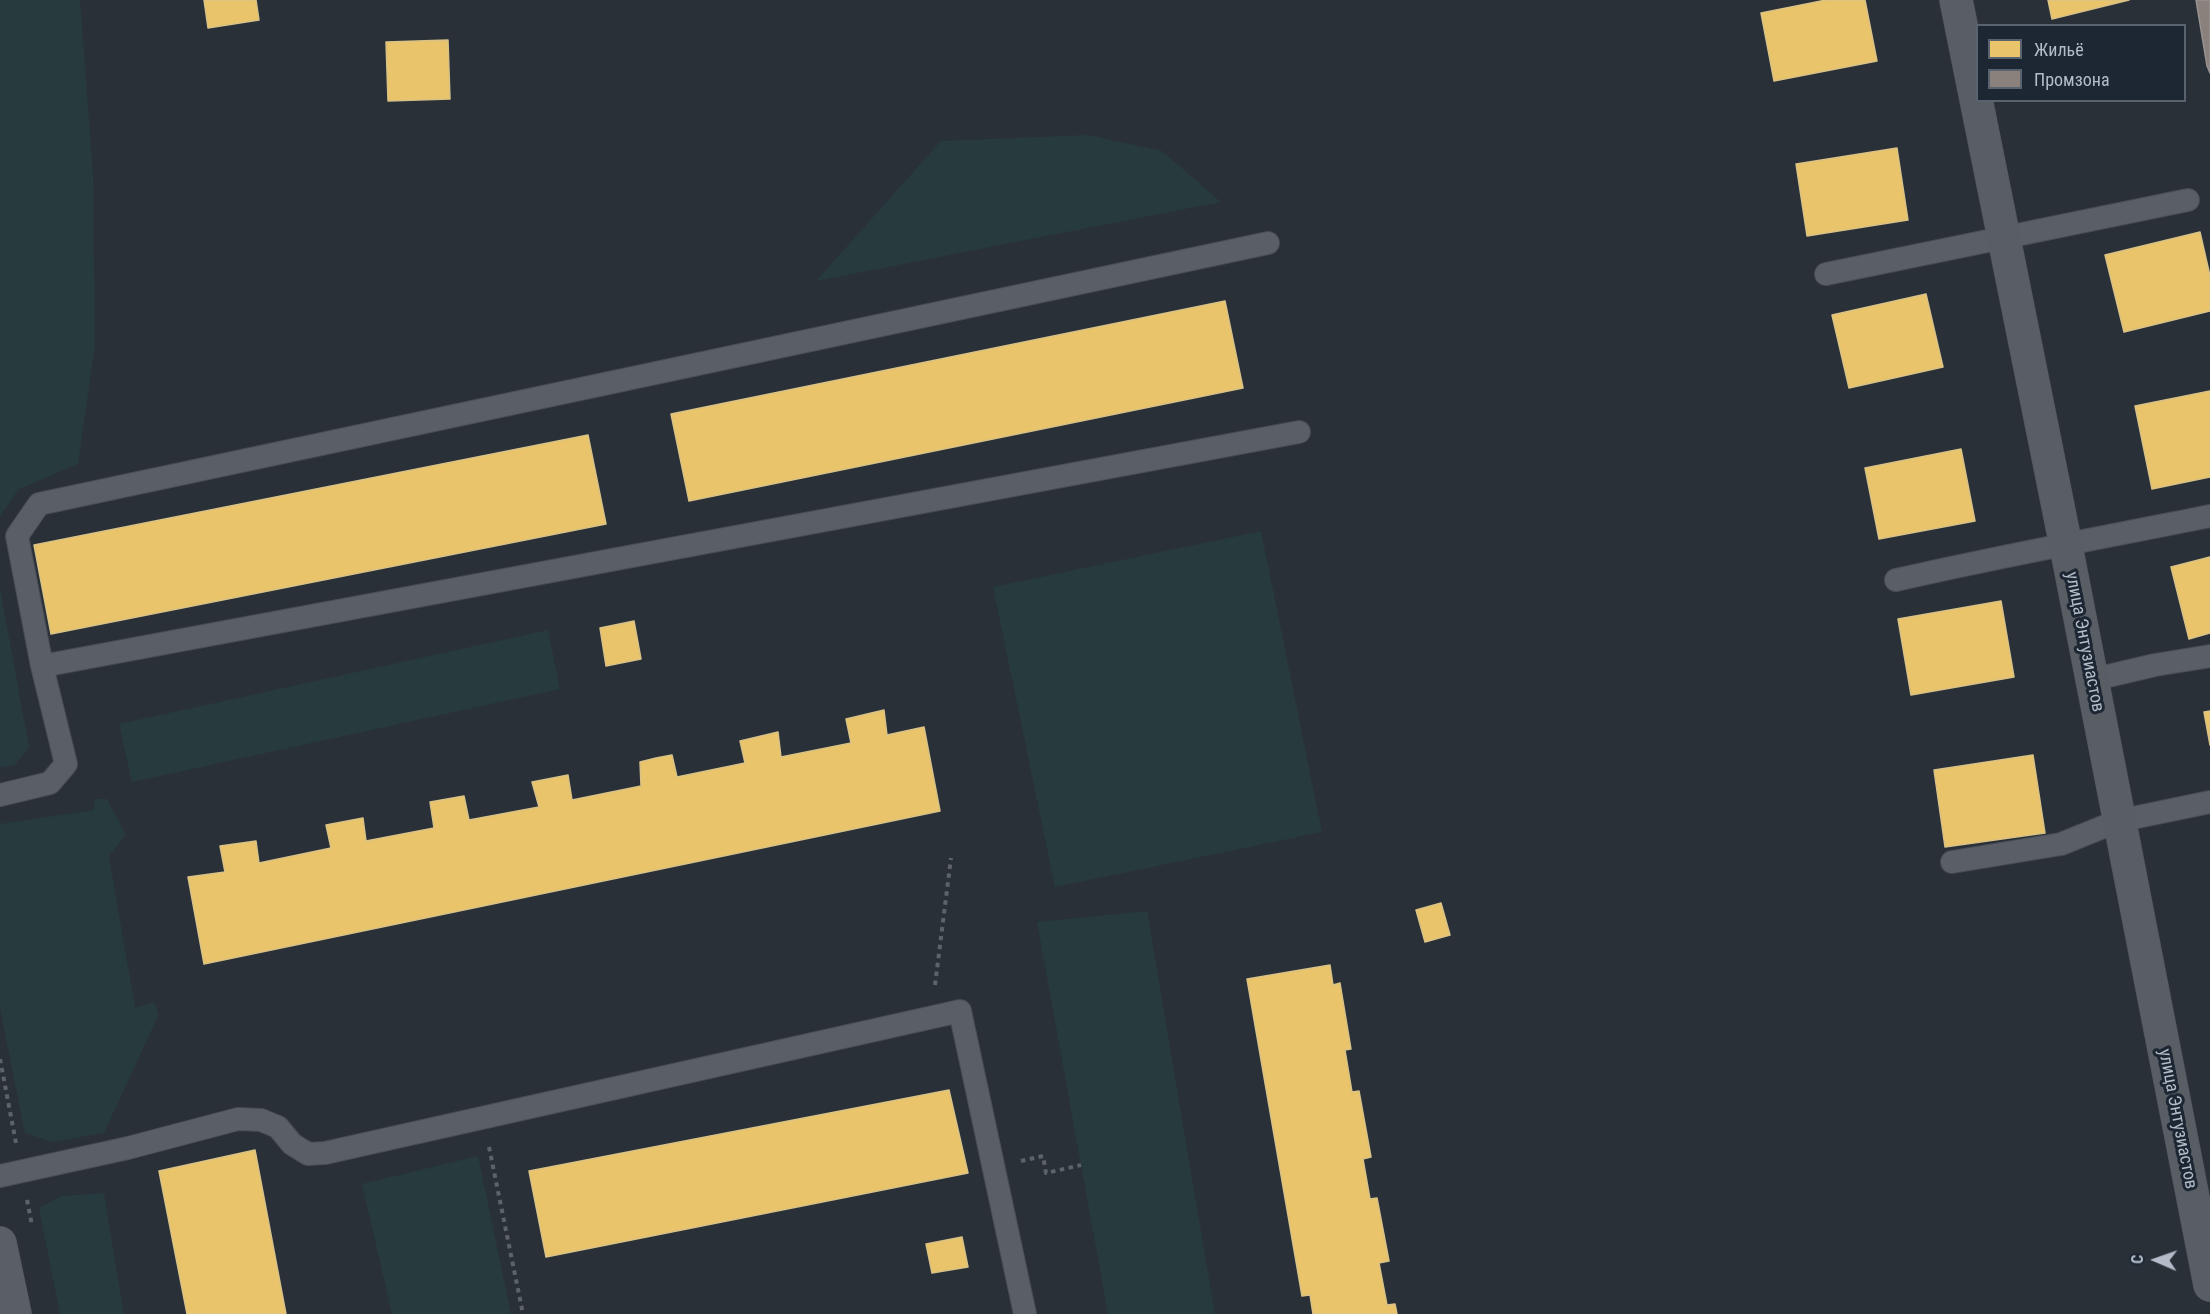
<!DOCTYPE html>
<html>
<head>
<meta charset="utf-8">
<style>
  body { margin:0 }
  #map { position:relative; width:2210px; height:1314px; overflow:hidden; background:#2a3038; font-family:"Roboto Condensed",sans-serif }
  canvas { display:block }
  .legend { position:absolute; left:1976px; top:24px; width:210px; height:78px; box-sizing:border-box; background:#1d2633; border:2px solid #59626f; margin:0; padding:8px 10px; list-style:none; font-size:18px; color:#b4bcc9 }
  .legend li { display:flex; align-items:center; gap:12px; height:30px }
  .legend b { width:30px; border:2px solid #59626f }
  .north { position:absolute; left:2126px; top:1230px; width:60px; height:60px; -webkit-text-stroke:4px #1d2633; paint-order:stroke; rotate:272deg; font-size:16px; font-weight:700; line-height:24px; text-align:center; color:#b4bcc9 }
  .north::after { content:''; display:block; margin:auto; width:21px; height:27px; background:#b4bcc9; clip-path:polygon(50% 0,100% 100%,50% 72%,0 100%) }
</style>
</head>
<body>
<div id="map">
<canvas width="2210" height="1314"></canvas>
<ul class="legend">
<li><b style="height:16px;background:#e9c46a"></b>Жильё</li>
<li><b style="height:16px;background:#8a817c"></b>Промзона</li>
</ul>
<div class="north">С</div>
</div>
<script>
const ctx = document.querySelector('canvas').getContext('2d');
ctx.lineJoin = 'round';
function paint(path, color) { ctx.fillStyle = color; ctx.fill(path, 'evenodd'); }
function trace(path, color, width, dash) { ctx.strokeStyle = color; ctx.lineWidth = width; ctx.lineCap = dash ? 'butt' : 'round'; ctx.setLineDash(dash || []); ctx.stroke(path); }
function label(font, color, halo, rows, align = 'center') {
  ctx.font = font + ' "Roboto Condensed",sans-serif'; ctx.lineWidth = 6; ctx.setLineDash([]); ctx.textBaseline = 'middle'; ctx.strokeStyle = halo; ctx.fillStyle = color; for (const [text, x, y, turn = 0] of rows) {
    ctx.save(); ctx.translate(x, y); ctx.rotate((+turn || 0) * Math.PI / 180); ctx.textAlign = isNaN(turn) ? turn : align; if (halo) ctx.strokeText(text, 0, 0); ctx.fillText(text, 0, 0); ctx.restore();
  }
}
const green = new Path2D(`
  M 0,0 L 80,0 L 93,174 L 95,345 L 78,464 L 19,489 L 0,516 Z
  M 1088,135 L 1162,151 L 1221,202 L 816,281 L 941,141 Z
  M 1261,531 L 1322,832 L 1055,887 L 993,587 Z
  M 0,588 L 29,747 L 14,766 L 0,767 Z
  M 548,630 L 560,689 L 132,782 L 119,724 Z
  M 95,799 L 107,799 L 126,835 L 109,856 L 135,1008 L 154,1002 L 159,1014 L 104,1133 L 53,1142 L 25,1133 L 0,1009 L 0,824 L 94,810 Z
  M 1147,911 L 1215,1314 L 1108,1314 L 1037,922 Z
  M 478,1156 L 511,1314 L 392,1314 L 362,1184 Z
  M 104,1193 L 124,1314 L 60,1314 L 39,1208 L 61,1196 Z`);
const homes = new Path2D(`
  M 204,0 L 256,0 L 259,20 L 208,28 Z
  M 1826,0 L 1865,0 L 1877,61 L 1774,81 L 1761,13 Z
  M 2048,0 L 2129,0 L 2052,19 Z
  M 448,40 L 450,99 L 388,101 L 386,42 Z
  M 1897,148 L 1908,220 L 1807,236 L 1796,164 Z
  M 2200,232 L 2210,276 L 2210,311 L 2124,332 L 2105,255 Z
  M 1926,294 L 1943,367 L 1849,388 L 1832,315 Z
  M 1225,301 L 1243,388 L 689,501 L 671,414 Z
  M 2210,391 L 2210,477 L 2152,489 L 2135,406 Z
  M 588,435 L 606,524 L 51,634 L 34,545 Z
  M 1961,449 L 1975,521 L 1879,539 L 1865,468 Z
  M 2210,557 L 2210,633 L 2189,639 L 2171,567 Z
  M 2001,601 L 2014,677 L 1911,695 L 1898,619 Z
  M 634,621 L 641,659 L 606,666 L 600,628 Z
  M 884,710 L 887,735 L 924,727 L 940,811 L 204,964 L 188,877 L 225,872 L 220,846 L 256,841 L 259,863 L 331,848 L 326,825 L 363,818 L 366,841 L 434,828 L 430,802 L 464,796 L 469,820 L 539,807 L 532,782 L 568,775 L 572,800 L 641,786 L 640,762 L 656,758 L 672,755 L 677,777 L 745,763 L 740,741 L 778,732 L 781,757 L 851,743 L 846,719 Z
  M 2210,711 L 2210,745 L 2204,712 Z
  M 2033,755 L 2045,833 L 1945,847 L 1934,770 Z
  M 1441,903 L 1450,935 L 1425,942 L 1416,910 Z
  M 1330,965 L 1333,985 L 1340,983 L 1351,1049 L 1345,1050 L 1352,1092 L 1359,1091 L 1371,1157 L 1363,1159 L 1370,1199 L 1377,1198 L 1389,1261 L 1379,1263 L 1387,1305 L 1395,1304 L 1397,1314 L 1313,1314 L 1310,1295 L 1302,1296 L 1247,979 Z
  M 949,1090 L 968,1173 L 546,1257 L 529,1171 Z
  M 255,1150 L 286,1314 L 187,1314 L 159,1171 Z
  M 962,1237 L 968,1267 L 932,1273 L 926,1244 Z`);
const industry = new Path2D(`
  M 2196,0 L 2210,0 L 2210,73 L 2207,66 Z`);
const path = new Path2D(`
  M 935,985 L 951,858
  M 0,1059 L 16,1143
  M 489,1147 L 523,1314
  M 1021,1161 L 1043,1156 L 1046,1173 L 1081,1165
  M 27,1200 L 32,1225`);
const service = new Path2D(`
  M 1826,274 L 2188,200
  M 1896,580 C 2000,556 2105,537 2210,516
  M 42,666 L 1299,432
  M 2091,680 L 2155,665 L 2210,656
  M 0,795 L 50,783 L 66,764 L 42,666 L 17,536 L 39,504 L 1268,243
  M 1952,862 L 2061,844 L 2118,821 L 2210,802
  M 0,1176 L 128,1148 L 238,1119 L 261,1120 L 278,1127 L 292,1144 L 308,1154 L 325,1153 L 960,1011 L 1025,1314`);
const tertiary = new Path2D(`
  M 0,1243 L 15,1314`);
const secondary = new Path2D(`
  M 1956,0 L 2066,546 L 2210,1285`);
const streetNames = [
  ["улица Энтузиастов",2084,642,79],
  ["улица Энтузиастов",2177,1119,79]
];
paint(green, '#273a3e');
paint(homes, '#e9c46a');
trace(homes, '#d9c286', 1.5);
paint(industry, '#8a817c');
trace(industry, '#979393', 1.5);
trace(service, '#484c53', 24);
trace(tertiary, '#484c53', 34);
trace(secondary, '#484c53', 34);
trace(path, '#5d636a', 4, [4.5, 4.5]);
trace(service, '#5a5e66', 22);
trace(tertiary, '#5a5e66', 33);
trace(secondary, '#595d64', 33);
label('18px', '#b4bcc9', '#1d2633', streetNames);
</script>
</body>
</html>
